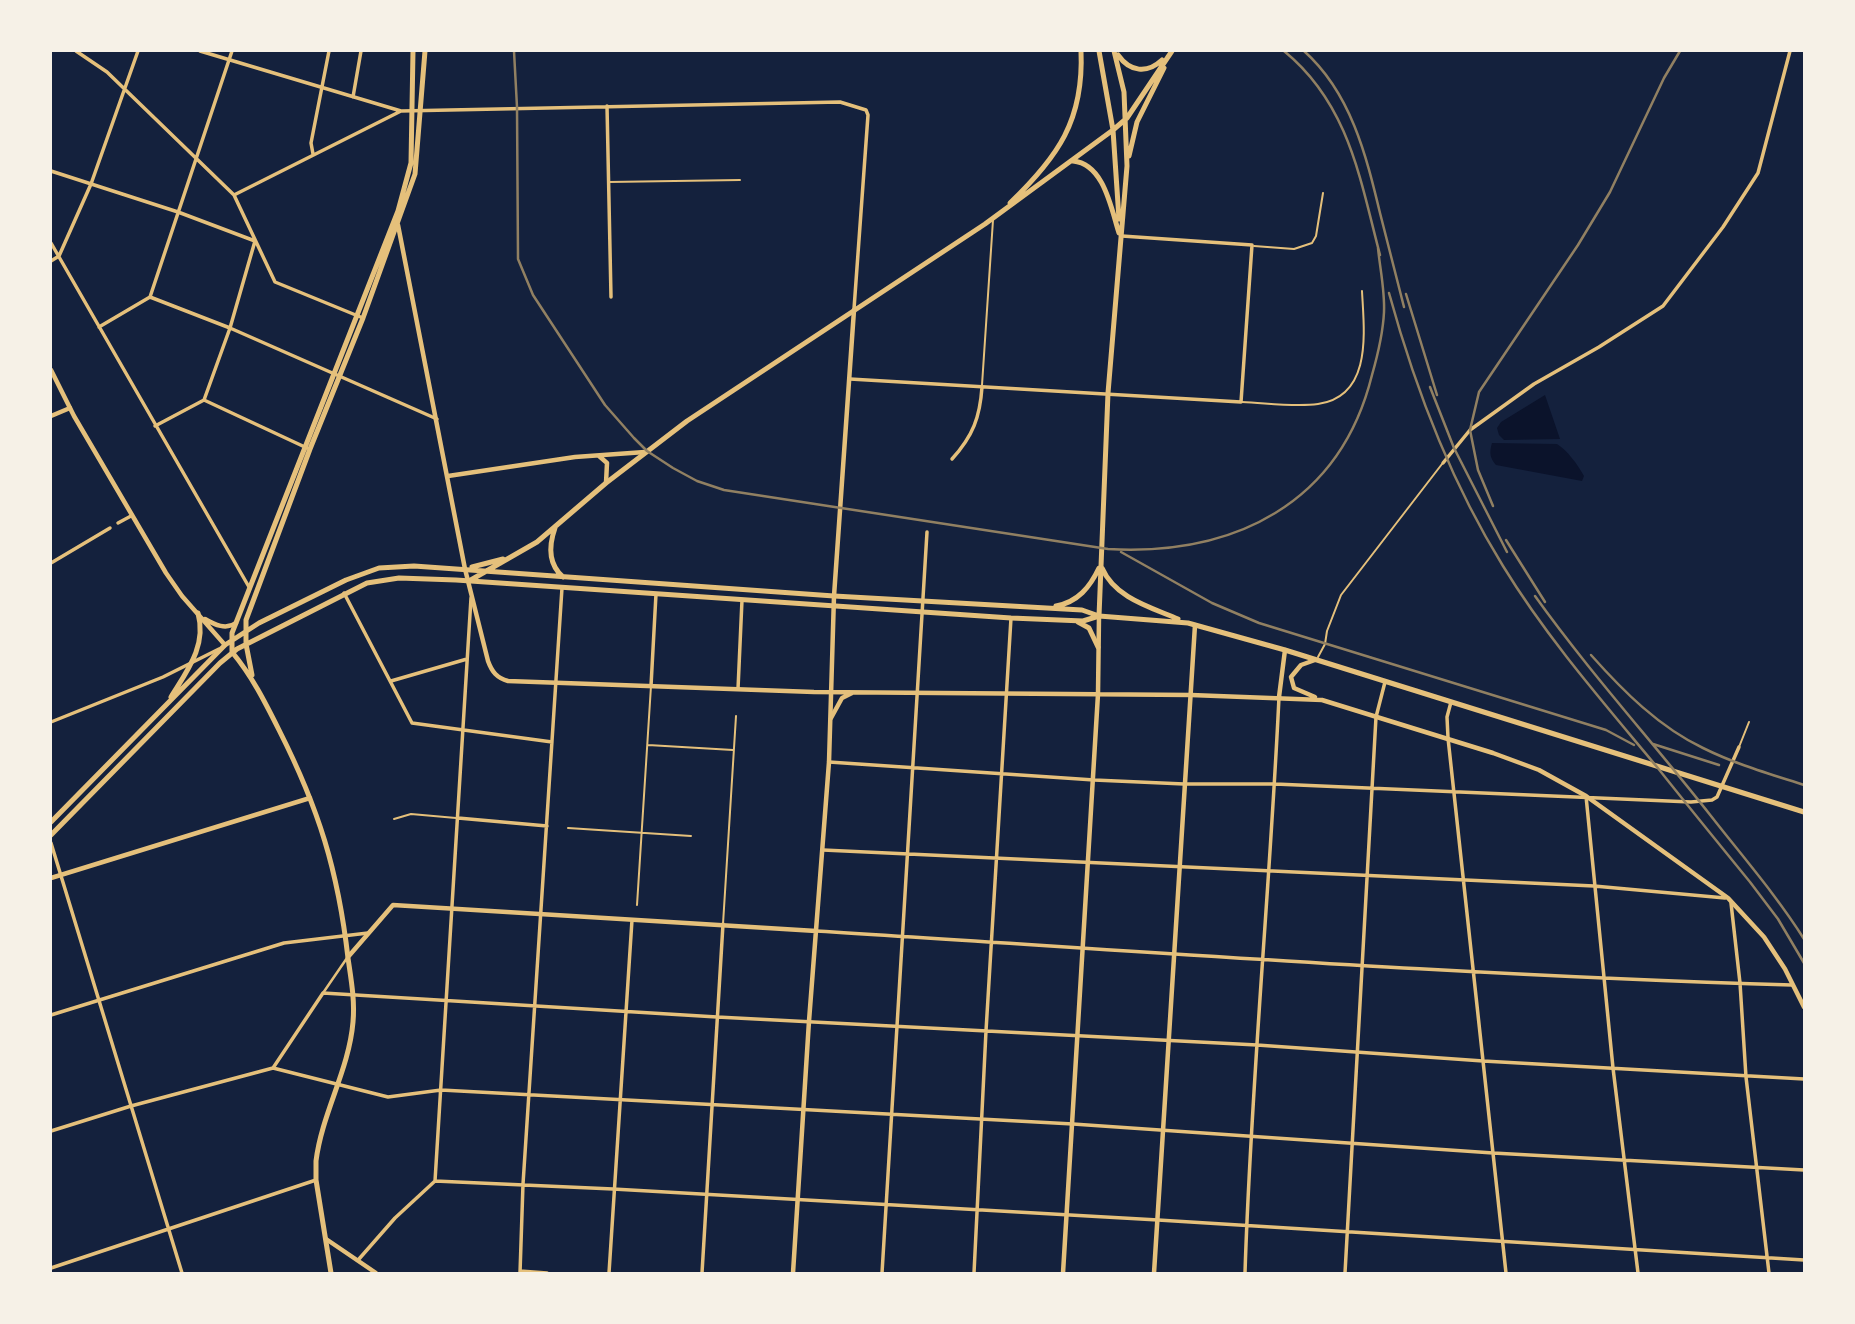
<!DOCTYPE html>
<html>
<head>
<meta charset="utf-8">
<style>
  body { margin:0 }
  #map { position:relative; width:1855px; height:1324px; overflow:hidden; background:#14213d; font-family:"Public Sans",sans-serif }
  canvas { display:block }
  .frame { position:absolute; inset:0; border:52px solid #f6f1e7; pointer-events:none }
</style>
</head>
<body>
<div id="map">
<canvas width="1855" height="1324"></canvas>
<div class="frame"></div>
</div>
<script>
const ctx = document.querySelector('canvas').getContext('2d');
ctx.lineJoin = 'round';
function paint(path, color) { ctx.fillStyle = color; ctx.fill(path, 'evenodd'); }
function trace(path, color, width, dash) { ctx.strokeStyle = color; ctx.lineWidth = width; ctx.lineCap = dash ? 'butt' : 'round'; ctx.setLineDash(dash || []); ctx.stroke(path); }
const water = new Path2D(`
  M 1545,395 L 1560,439 L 1504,440 L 1499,435 L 1497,428 L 1501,422 Z
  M 1492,443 L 1557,444 C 1567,450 1578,465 1584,476 L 1582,481 L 1496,465 C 1490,458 1489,453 1492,443 Z`);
const service = new Path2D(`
  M 609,182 L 740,180
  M 1254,246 L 1294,249 L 1312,243 L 1316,236 L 1323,193
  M 982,385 L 993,220
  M 1242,402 C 1267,403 1294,407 1318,404 C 1373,396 1364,331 1362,291
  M 1318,657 L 1325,644 L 1327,631 L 1341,595 L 1442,464
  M 648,745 L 733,750
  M 1739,747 L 1749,722
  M 394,819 L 411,814 L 456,818
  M 568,828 L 691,836
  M 637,905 L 651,686
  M 723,924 L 736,716`);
const pedestrian = new Path2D(`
  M 323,993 L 347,958`);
const minor = new Path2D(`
  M 76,51 L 107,72 L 234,195 L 275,282 L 363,318
  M 200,51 L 401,111 L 840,102 L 866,110 L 868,115 L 854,309
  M 353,97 L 361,51
  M 607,106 L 611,297
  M 313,154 L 311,143 L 329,51
  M 51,171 L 178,212 L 255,241 L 230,328 L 204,400
  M 234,195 L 401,111
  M 51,243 L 249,587
  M 51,261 L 59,256 L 91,184 L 138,51
  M 150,297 L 230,328 L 437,419
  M 99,327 L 150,297 L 232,51
  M 850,379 L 1241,402 L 1252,245 L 1122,236
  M 204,400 L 307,448
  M 155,426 L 204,400
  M 952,459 C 973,436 980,417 982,387
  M 1443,463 L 1470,430 L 1534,384 L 1599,347 L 1663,306 L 1723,227 L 1758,173 L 1790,51
  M 118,523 L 131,516
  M 51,563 L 110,528
  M 344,593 L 412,723 L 552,742
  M 391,681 L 467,659
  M 651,686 L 656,594
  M 738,689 L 742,600
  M 1451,702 L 1447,717 L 1448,738 L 1506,1273
  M 51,722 L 163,677 L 219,649
  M 829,762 L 1094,780 L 1184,784 L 1275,784 L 1691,802 L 1712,800 L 1717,797 L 1739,747
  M 1586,796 L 1613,1068 L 1638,1273
  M 458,818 L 547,826
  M 51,843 L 182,1273
  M 823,850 L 1594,886 L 1725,898
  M 1731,903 L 1740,983 L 1746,1077 L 1769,1273
  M 816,931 C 1141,951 1467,976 1792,985
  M 51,1015 L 284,943 L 368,933
  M 273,1068 L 323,993 L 717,1017 L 1257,1045 L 1483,1061 L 1804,1079
  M 51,1131 L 131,1106 L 273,1068 L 388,1097 L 441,1090 L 1073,1124 L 1493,1153 L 1804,1170
  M 435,1181 L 613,1189 L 1158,1220 L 1804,1260
  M 359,1259 L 395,1218 L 435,1181 L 471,598
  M 51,1268 L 316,1180
  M 520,1271 L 547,1273
  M 520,1273 L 523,1184 L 562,588
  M 609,1273 L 632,920
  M 702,1273 L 723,924
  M 882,1273 L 927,532
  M 974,1273 L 986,1031 L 1011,618
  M 1245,1273 C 1251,1081 1270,889 1279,697
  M 1345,1273 L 1376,717 L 1385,682`);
const tertiary = new Path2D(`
  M 51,416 L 70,408
  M 599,456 L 607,463 L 606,483
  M 448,476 L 575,457 L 645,452
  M 51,878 L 310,798
  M 348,957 L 393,905 L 816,931
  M 793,1273 L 809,1021 L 829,762 L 834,596 L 854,310
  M 1063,1273 L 1098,694
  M 1154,1273 L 1195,625`);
const secondary = new Path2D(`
  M 398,225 L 465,569 L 488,661 C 492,672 497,678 508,681 L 814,692 L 1191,695 L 1322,700 L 1493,753 L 1539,770 L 1586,796 L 1728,898 L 1764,937 L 1785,969 L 1804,1007
  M 51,370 L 74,416 L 166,573 L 182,596 L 225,645
  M 205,619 C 215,625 226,630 236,623
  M 1098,694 L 1099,616
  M 1279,697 L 1285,650
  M 1315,697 L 1294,688 L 1291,677 L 1301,665 L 1315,660
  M 831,718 L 842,698 L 852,693
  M 326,1239 L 376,1273`);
const primary = new Path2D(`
  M 1099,51 L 1113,130 L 1119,219
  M 1118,55 C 1130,72 1147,74 1162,60
  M 1129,156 L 1137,122 L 1164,68
  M 1073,161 C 1104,164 1111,208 1119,233
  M 1010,203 C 1058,157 1084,120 1081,51
  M 555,528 C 549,545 548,564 563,577
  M 472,567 L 503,559
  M 1102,568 C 1115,598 1150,607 1178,619
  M 469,581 L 537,542 L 606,483 L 687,421 L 985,224 L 1113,130 L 1127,118 L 1172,51
  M 1056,606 C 1078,602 1090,587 1099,568
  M 1099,616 L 1108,393 L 1127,166 L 1124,92 L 1114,51
  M 1078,622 L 1089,628 L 1098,647
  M 232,652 C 252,676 265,702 279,730 C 319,809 338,871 348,958 C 351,979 355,1000 353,1022 C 349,1070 322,1113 316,1161 L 316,1180 L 331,1273
  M 232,652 L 232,633 L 398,211 L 411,163 L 413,51
  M 252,675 L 246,644 L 246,620 L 310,449 L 363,318 L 415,174 L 425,51
  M 171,697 C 187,671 207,646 198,613
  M 51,822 L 225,645 L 259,623 L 346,580 L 379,568 L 414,566 L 834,596 L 1082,610 L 1099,616 L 1188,623 L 1285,650 L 1804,812
  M 51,835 L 220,663 L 237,649 L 367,583 L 399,578 L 456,580 L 1011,618 L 1083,621 L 1099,616`);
const rail = new Path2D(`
  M 514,51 L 517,107 L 518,259 L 533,295 L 605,405 L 634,438 L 647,451 L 673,468 L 697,481 L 724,490 L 1108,549 C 1234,556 1340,504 1372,375 C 1378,354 1383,333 1384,312 C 1385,291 1380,269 1378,248
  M 1284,51 C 1349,104 1360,179 1380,255
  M 1304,51 C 1351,93 1366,155 1380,213 C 1388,245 1396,276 1404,307
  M 1389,293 C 1415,388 1451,482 1503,566 C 1547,638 1603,702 1657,767 C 1688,806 1719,844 1750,882 L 1778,919 L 1804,963
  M 1406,294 L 1437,395
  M 1430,387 L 1454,448 L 1507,552
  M 1493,506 L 1478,470 L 1470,430 L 1479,392 L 1578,245 L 1610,192 L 1664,78 L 1680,51
  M 1506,540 L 1545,602
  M 1121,552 L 1212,603 L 1259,623 L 1606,730 L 1634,745
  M 1535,596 C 1590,673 1653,742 1711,816 C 1743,857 1777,896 1804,939
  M 1591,655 C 1623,691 1659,727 1703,748 C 1735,764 1770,774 1804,785
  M 1653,744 L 1719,765`);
paint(water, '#0b132b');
trace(service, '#e5c07b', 2);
trace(pedestrian, '#e5c07b', 2.5);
trace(minor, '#e5c07b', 3.5);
trace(tertiary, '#e5c07b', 4.5);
trace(secondary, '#e5c07b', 4.5);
trace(primary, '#e5c07b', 5);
trace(rail, '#918062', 2.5);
</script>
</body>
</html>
